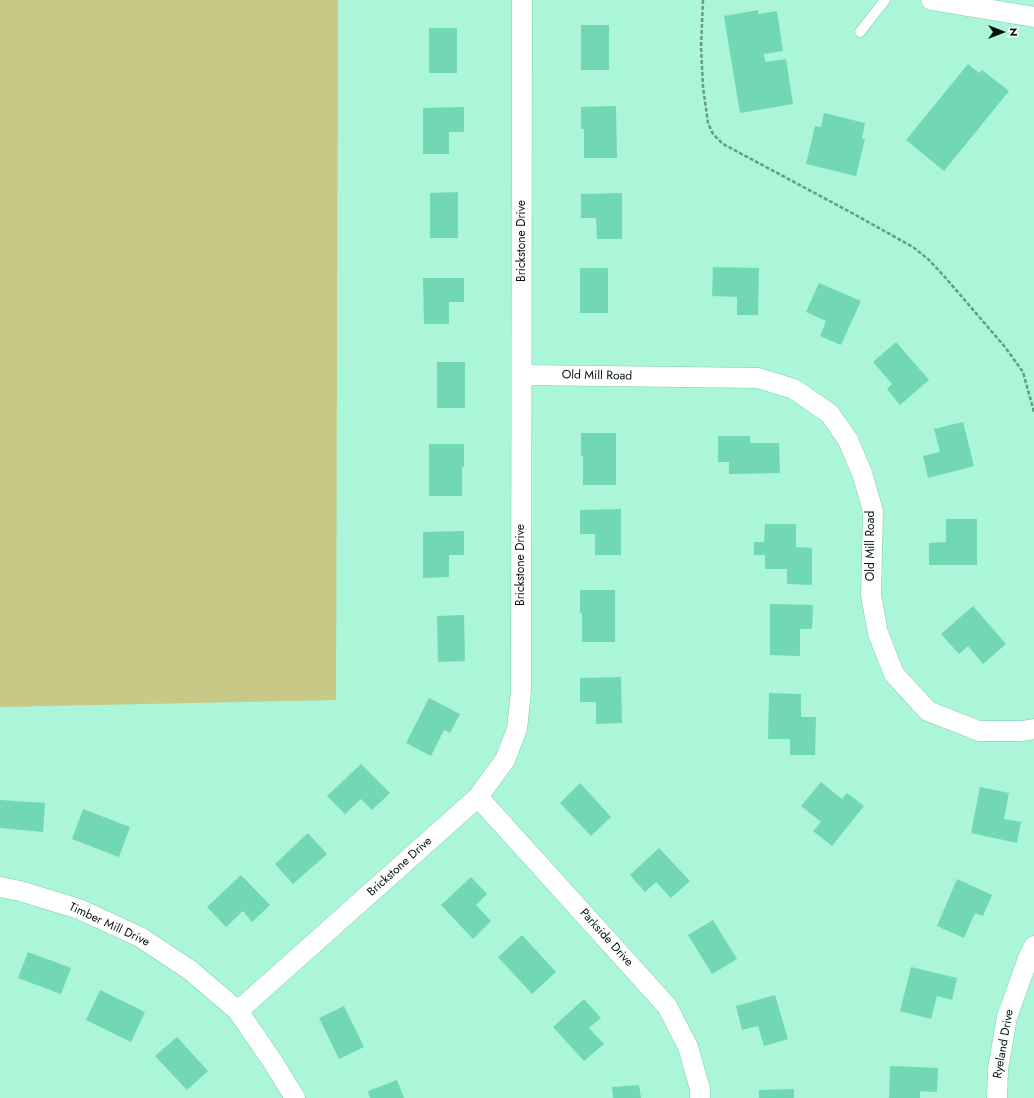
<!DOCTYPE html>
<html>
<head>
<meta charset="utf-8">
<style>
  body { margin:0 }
  #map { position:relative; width:1034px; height:1098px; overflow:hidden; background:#abf5d9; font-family:Jost,sans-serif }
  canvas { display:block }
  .north { position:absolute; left:982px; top:12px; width:40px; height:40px; -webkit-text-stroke:3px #fff; paint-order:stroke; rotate:90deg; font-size:11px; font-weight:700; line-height:16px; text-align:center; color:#00120b }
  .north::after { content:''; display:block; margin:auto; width:14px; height:18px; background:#00120b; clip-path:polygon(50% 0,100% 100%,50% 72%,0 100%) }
</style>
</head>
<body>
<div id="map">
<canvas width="1034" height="1098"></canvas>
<div class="north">N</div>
</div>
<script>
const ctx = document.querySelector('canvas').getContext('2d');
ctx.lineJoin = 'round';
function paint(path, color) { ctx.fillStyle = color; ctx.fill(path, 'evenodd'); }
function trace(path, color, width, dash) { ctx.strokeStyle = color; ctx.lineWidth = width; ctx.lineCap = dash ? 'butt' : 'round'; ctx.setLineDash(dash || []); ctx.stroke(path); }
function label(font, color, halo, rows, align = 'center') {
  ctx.font = font + ' Jost,sans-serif'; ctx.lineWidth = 3.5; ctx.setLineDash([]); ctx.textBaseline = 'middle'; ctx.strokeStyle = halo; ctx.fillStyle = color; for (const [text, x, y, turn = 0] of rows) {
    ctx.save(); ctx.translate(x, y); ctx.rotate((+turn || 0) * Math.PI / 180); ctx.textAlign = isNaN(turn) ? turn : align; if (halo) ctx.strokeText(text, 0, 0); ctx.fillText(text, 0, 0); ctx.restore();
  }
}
const green = new Path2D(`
  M 0,0 L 338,0 L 336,700 L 0,707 Z`);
const building = new Path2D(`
  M 758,10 L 758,14 L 777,11 L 783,51 L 764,54 L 765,62 L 786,59 L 793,104 L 740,113 L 724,16 Z
  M 581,25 L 609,25 L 609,70 L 581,70 Z
  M 429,28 L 457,28 L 457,73 L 429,73 Z
  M 968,64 L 979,73 L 982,70 L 1009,91 L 944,171 L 906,140 Z
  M 616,106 L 617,158 L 584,158 L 584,129 L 581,129 L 581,107 Z
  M 464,107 L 464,132 L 449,132 L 449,154 L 423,154 L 423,108 Z
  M 824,113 L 865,123 L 862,139 L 865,139 L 856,176 L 806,164 L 815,126 L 821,127 Z
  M 458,192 L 458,238 L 430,238 L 430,193 Z
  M 622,193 L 622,239 L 597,239 L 596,218 L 581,218 L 581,194 Z
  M 713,267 L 759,268 L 758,315 L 737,315 L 737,297 L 712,296 Z
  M 580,268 L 608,268 L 608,313 L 580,313 Z
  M 423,278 L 464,278 L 464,302 L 449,302 L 449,324 L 424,324 Z
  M 819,283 L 861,301 L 841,345 L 820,336 L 826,321 L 806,312 Z
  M 896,342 L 929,380 L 900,405 L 887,389 L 892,384 L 873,362 Z
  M 437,362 L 465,362 L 465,408 L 437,408 Z
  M 963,422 L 974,466 L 928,478 L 923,456 L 940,452 L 934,429 Z
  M 581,433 L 616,433 L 616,485 L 583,485 L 583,456 L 581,456 Z
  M 718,436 L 750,436 L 750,443 L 779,443 L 780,473 L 729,474 L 729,462 L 718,462 Z
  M 429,444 L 464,444 L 464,467 L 462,467 L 462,496 L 429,496 Z
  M 621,509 L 621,555 L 595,555 L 595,534 L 580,534 L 580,510 Z
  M 946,519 L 977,519 L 977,565 L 929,565 L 929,543 L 946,542 Z
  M 765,524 L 796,524 L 796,547 L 812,548 L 812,585 L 787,584 L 787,569 L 765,569 L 765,555 L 754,555 L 754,542 L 764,542 Z
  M 464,531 L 464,555 L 449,555 L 449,577 L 423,578 L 423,532 Z
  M 580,590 L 615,590 L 615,642 L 582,642 L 582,613 L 580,613 Z
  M 770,604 L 813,605 L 812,629 L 800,629 L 800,656 L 770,655 Z
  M 973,606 L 1006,644 L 983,664 L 968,646 L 959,654 L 941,634 Z
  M 464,615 L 465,661 L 438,662 L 437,616 Z
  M 621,677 L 622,723 L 596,724 L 596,702 L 580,702 L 580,678 Z
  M 769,693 L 801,694 L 801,717 L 816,717 L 815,755 L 790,755 L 790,739 L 768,739 Z
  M 429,698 L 460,714 L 450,733 L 444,730 L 431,756 L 406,743 Z
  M 361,764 L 390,793 L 372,810 L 361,799 L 345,814 L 327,796 Z
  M 821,782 L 842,799 L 847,793 L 864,806 L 832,846 L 813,831 L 821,822 L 801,806 Z
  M 580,783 L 611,817 L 591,836 L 560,803 Z
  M 980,787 L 1009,793 L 1004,819 L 1021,822 L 1017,843 L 971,833 Z
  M 0,800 L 45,803 L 43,832 L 0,828 Z
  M 83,809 L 130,827 L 119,857 L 72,839 Z
  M 308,833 L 327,854 L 293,884 L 275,864 Z
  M 659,848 L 690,881 L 671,898 L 656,882 L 645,892 L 630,875 Z
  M 241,875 L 270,905 L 252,922 L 243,911 L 226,927 L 207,907 Z
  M 471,877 L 487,894 L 476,905 L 491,921 L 473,939 L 441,905 Z
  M 957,879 L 992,895 L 983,916 L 975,913 L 964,938 L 937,926 Z
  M 713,920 L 737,959 L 712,974 L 688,935 Z
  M 522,935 L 556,972 L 532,994 L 498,957 Z
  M 28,952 L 71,968 L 61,994 L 18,978 Z
  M 911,967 L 957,978 L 952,1000 L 937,996 L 931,1019 L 900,1011 Z
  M 100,990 L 145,1012 L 131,1042 L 86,1020 Z
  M 775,995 L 788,1039 L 764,1046 L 758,1026 L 742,1030 L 736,1006 Z
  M 584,999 L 601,1018 L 589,1028 L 604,1044 L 584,1061 L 553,1027 Z
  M 344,1006 L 364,1047 L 339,1059 L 319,1018 Z
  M 177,1037 L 208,1071 L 187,1090 L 155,1056 Z
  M 890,1066 L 938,1068 L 937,1092 L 920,1091 L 920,1098 L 889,1098 Z
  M 397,1080 L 404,1098 L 370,1098 L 368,1091 Z
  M 639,1085 L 641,1098 L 613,1098 L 612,1087 Z
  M 794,1089 L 794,1098 L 759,1098 L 759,1090 Z`);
const path = new Path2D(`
  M 703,0 L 701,47 L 703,87 L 708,123 L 713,134 L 723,144 L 852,213 L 913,247 L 928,259 L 944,276 L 1005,347 L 1023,372 L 1034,412`);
const lane = new Path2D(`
  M 860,32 L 885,0`);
const street = new Path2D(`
  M 931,0 L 1034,17
  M 522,375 L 758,378 L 794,389 L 830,414 L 848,440 L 862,473 L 873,511 L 871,595 L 878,633 L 894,674 L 928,711 L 979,731 L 1022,731 L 1034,729
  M 478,797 L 667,1006 L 688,1047 L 700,1089 L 700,1098
  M 0,887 L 20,891 L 79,909 L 140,937 L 190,970 L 238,1011 L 273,1062 L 295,1098
  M 238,1011 L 478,797 L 505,760 L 517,729 L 521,691 L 522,0
  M 997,1098 L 998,1069 L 1007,1017 L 1029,956 L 1034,946`);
const streetNames = [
  ["Brickstone Drive",522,241,-90],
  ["Old Mill Road",597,376,1],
  ["Old Mill Road",871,546,-90],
  ["Brickstone Drive",521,565,-90],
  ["Brickstone Drive",400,867,-42],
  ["Timber Mill Drive",109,925,25],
  ["Parkside Drive",606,938,48],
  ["Ryeland Drive",1004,1044,-80]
];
paint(green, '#c8c887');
paint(building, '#72d7b4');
trace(lane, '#81cbaf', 11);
trace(street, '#81cbaf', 21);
trace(path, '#679b87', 2.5, [4, 2]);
trace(lane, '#fff', 10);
trace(street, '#fff', 20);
label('12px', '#00120b', '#fff', streetNames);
</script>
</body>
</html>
